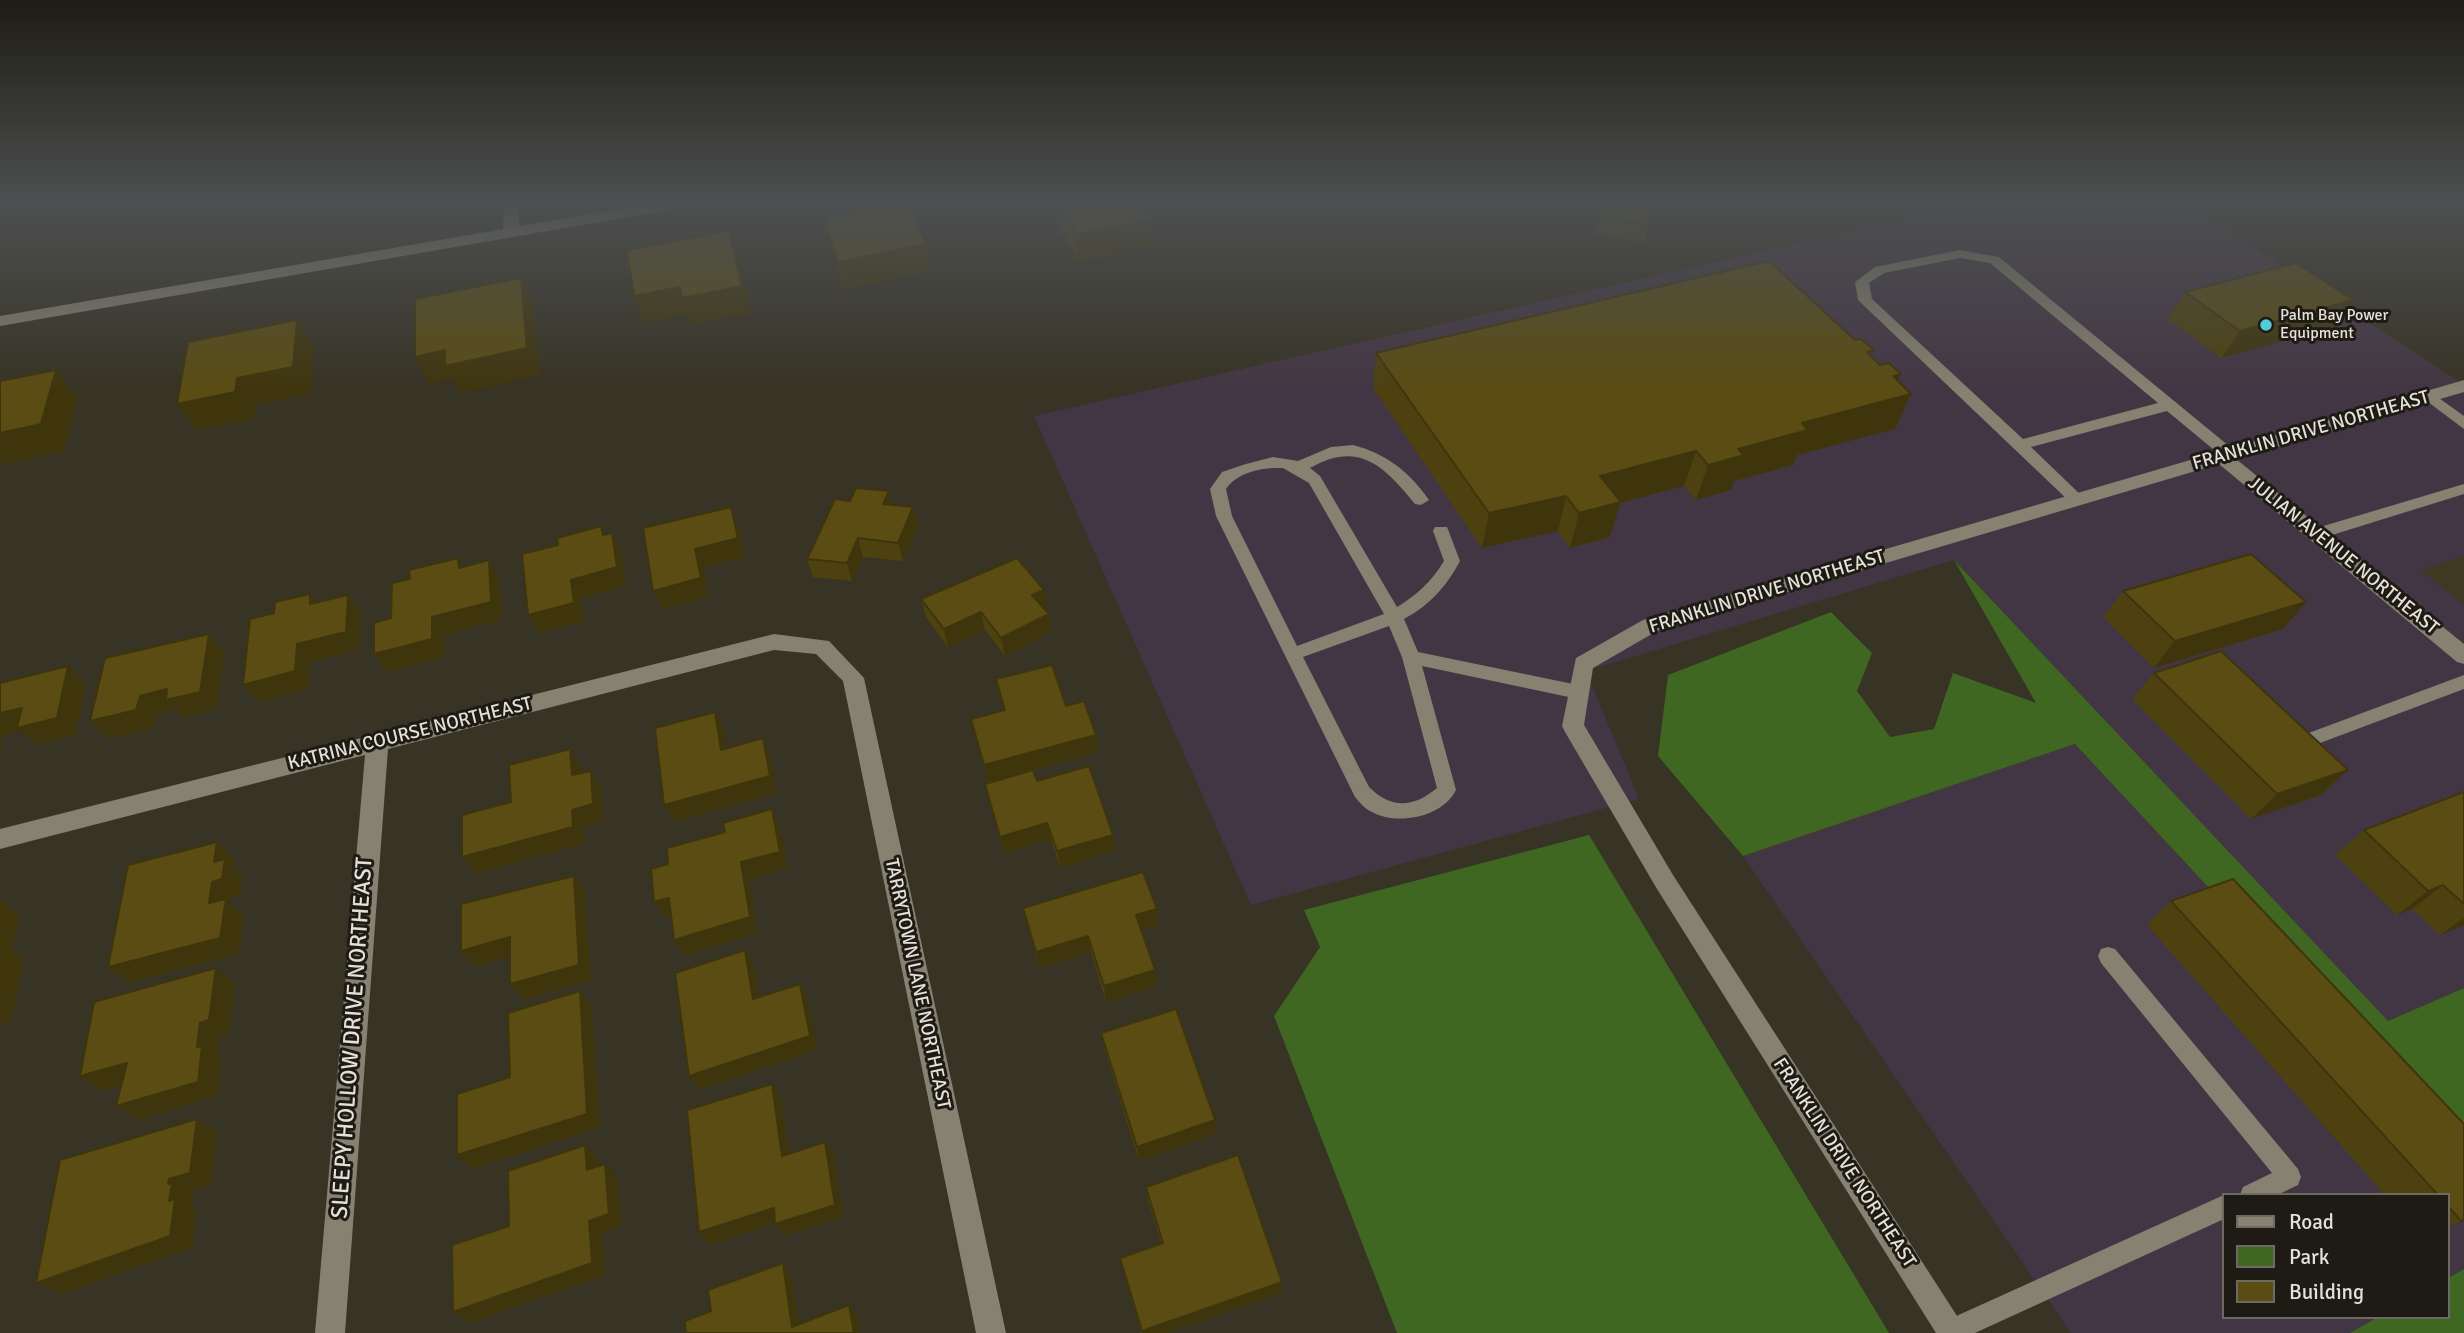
<!DOCTYPE html>
<html>
<head>
<meta charset="utf-8">
<style>
  body { margin:0 }
  #map { position:relative; width:2464px; height:1333px; overflow:hidden; background:#373325; font-family:Signika,sans-serif }
  canvas { display:block }
  .legend { position:absolute; left:2222px; top:1193px; width:228px; height:126px; box-sizing:border-box; background:#1d1b14; border:2px solid #6d6a62; margin:0; padding:9px 12px; list-style:none; font-size:21px; color:#e4e1d8 }
  .legend li { display:flex; align-items:center; gap:14px; height:35px }
  .legend b { width:35px; border:2px solid #6d6a62 }
</style>
</head>
<body>
<div id="map">
<canvas width="2464" height="1333"></canvas>
<ul class="legend">
<li><b style="height:9px;background:#868171"></b>Road</li>
<li><b style="height:19px;background:#406721"></b>Park</li>
<li><b style="height:19px;background:#5a4c13"></b>Building</li>
</ul>
</div>
<script>
const ctx = document.querySelector('canvas').getContext('2d');
ctx.lineJoin = 'round';
function paint(path, color) { ctx.fillStyle = color; ctx.fill(path, 'evenodd'); }
function trace(path, color, width, dash) { ctx.strokeStyle = color; ctx.lineWidth = width; ctx.lineCap = dash ? 'butt' : 'round'; ctx.setLineDash(dash || []); ctx.stroke(path); }
function label(font, color, halo, rows, align = 'center') {
  ctx.font = font + ' Signika,sans-serif'; ctx.lineWidth = 6; ctx.setLineDash([]); ctx.textBaseline = 'middle'; ctx.strokeStyle = halo; ctx.fillStyle = color; for (const [text, x, y, turn = 0] of rows) {
    ctx.save(); ctx.translate(x, y); ctx.rotate((+turn || 0) * Math.PI / 180); ctx.textAlign = isNaN(turn) ? turn : align; if (halo) ctx.strokeText(text, 0, 0); ctx.fillText(text, 0, 0); ctx.restore();
  }
}
const commercial = new Path2D(`
  M 1973,204 L 2187,204 L 2464,385 L 2464,988 L 2388,1021 L 1954,560 L 1586,671 L 1639,799 L 1251,905 L 1034,416 Z
  M 2075,744 L 2464,1162 L 2464,1269 L 2448,1278 L 2448,1195 L 2224,1195 L 2224,1317 L 2378,1317 L 2350,1333 L 2071,1333 L 1743,856 Z`);
const built = new Path2D(`
  M 2464,556 L 2464,605 L 2420,570 Z`);
const green = new Path2D(`
  M 1954,560 L 2388,1021 L 2464,988 L 2464,1162 L 2075,744 L 1743,856 L 1658,756 L 1668,675 L 1831,612 L 1872,653 L 1857,691 L 1890,737 L 1934,729 L 1953,673 L 2036,703 Z
  M 1589,835 L 1889,1333 L 1397,1333 L 1274,1016 L 1320,947 L 1304,910 Z
  M 2464,1269 L 2464,1333 L 2350,1333 L 2378,1317 L 2448,1317 L 2448,1278 Z`);
const lane = new Path2D(`
  M 1960,250 L 1999,257 L 2235,451 L 2238,455 L 2235,459 L 2225,459 L 2167,411 L 2031,447 L 2085,499 L 2083,503 L 2071,503 L 1858,300 L 1855,282 L 1875,267 ZM 1960,258 L 1990,263 L 2158,403 L 2023,439 L 1872,299 L 1869,283 L 1884,273 Z
  M 2429,391 L 2464,416 L 2464,429 L 2424,399 L 2422,396 Z
  M 1353,445 C 1385,453 1410,472 1429,500 L 1421,505 L 1415,504 C 1384,466 1359,440 1310,468 L 1320,476 L 1397,607 C 1417,595 1432,581 1444,561 L 1433,531 L 1435,527 L 1447,527 L 1460,561 C 1446,587 1430,605 1404,619 L 1418,652 L 1578,685 L 1584,687 L 1587,692 L 1584,697 L 1578,699 L 1422,666 L 1456,790 C 1443,817 1397,826 1372,812 C 1365,809 1360,803 1355,797 L 1216,516 L 1210,489 L 1222,472 L 1246,464 L 1273,457 L 1298,461 L 1331,447 ZM 1283,468 L 1309,483 L 1384,614 L 1297,646 L 1232,516 L 1226,489 C 1237,472 1263,467 1283,468 ZM 1389,626 L 1402,657 L 1437,788 C 1413,808 1391,809 1369,787 L 1303,657 Z
  M 2464,484 L 2464,494 L 2316,540 L 2308,534 L 2310,530 Z
  M 2464,675 L 2464,689 L 2304,749 L 2298,747 L 2295,742 L 2298,737 Z
  M 2108,947 L 2115,949 L 2298,1169 L 2301,1177 L 2298,1185 L 2277,1195 L 2240,1195 L 2243,1187 L 2272,1173 L 2101,963 L 2098,956 L 2101,949 Z
  M 2224,1195 L 2224,1219 L 1975,1333 L 1941,1333 L 1943,1322 Z`);
const street = new Path2D(`
  M 504,204 L 519,204 L 519,226 L 648,204 L 682,204 L 674,209 L 0,326 L 0,316 L 503,229 Z
  M 2464,380 L 2464,392 L 2236,459 L 2464,644 L 2464,664 L 2457,662 L 2219,464 L 1657,631 L 1593,668 L 1584,725 L 1673,875 L 1968,1333 L 1936,1333 L 1657,889 L 1565,732 L 1562,726 L 1576,658 L 1643,620 Z
  M 774,634 L 829,641 L 864,678 L 1006,1333 L 976,1333 L 843,681 L 816,654 L 774,650 L 388,749 L 345,1333 L 315,1333 L 365,755 L 0,849 L 0,829 Z`);
const wall = new Path2D(`
  M 1053,204 L 1142,204 L 1152,220 L 1153,247 L 1078,262 L 1053,212 Z
  M 1725,204 L 1783,204 L 1777,217 Z
  M 823,216 L 926,244 L 931,271 L 845,289 L 830,242 Z
  M 1600,217 L 1649,225 L 1645,243 L 1596,235 Z
  M 2185,292 L 2333,327 L 2221,358 L 2168,319 Z
  M 1376,353 L 1871,356 L 1880,365 L 1901,374 L 1898,381 L 1911,394 L 1895,429 L 1797,455 L 1793,465 L 1734,481 L 1731,490 L 1696,500 L 1684,486 L 1620,503 L 1610,537 L 1570,548 L 1558,531 L 1482,548 L 1373,388 Z
  M 892,505 L 918,525 L 903,561 L 863,557 L 852,581 L 813,577 L 807,559 Z
  M 1044,590 L 1047,608 L 1044,609 L 1049,614 L 1051,632 L 1005,656 L 985,630 L 948,648 L 926,617 L 921,599 Z
  M 2123,591 L 2283,629 L 2154,668 L 2103,617 Z
  M 2154,673 L 2321,795 L 2251,819 L 2132,699 Z
  M 996,679 L 1066,706 L 1096,735 L 1098,752 L 1033,770 L 1037,781 L 1113,835 L 1115,851 L 1060,868 L 1051,840 L 1004,853 L 985,784 L 988,782 L 971,719 L 1004,710 Z
  M 2464,792 L 2464,925 L 2440,935 L 2412,909 L 2397,915 L 2335,855 L 2364,830 Z
  M 2233,879 L 2464,1124 L 2464,1220 L 2448,1227 L 2448,1195 L 2385,1195 L 2147,925 L 2171,901 Z
  M 1023,908 L 1157,909 L 1158,925 L 1141,930 L 1157,986 L 1106,1002 L 1091,952 L 1039,968 Z
  M 1101,1033 L 1215,1120 L 1215,1134 L 1139,1161 L 1104,1048 Z
  M 1146,1187 L 1281,1293 L 1167,1333 L 1141,1333 L 1120,1258 L 1161,1243 L 1148,1200 Z`);
const shadedWall = new Path2D(`
  M 341,204 L 410,204 L 410,211 L 335,225 L 325,207 Z
  M 1152,220 L 1153,247 L 1078,262 L 1076,235 Z
  M 0,225 L 5,232 L 0,247 Z
  M 729,231 L 738,258 L 751,313 L 692,325 L 688,314 L 644,323 L 634,296 Z
  M 926,244 L 931,271 L 845,289 L 838,262 Z
  M 521,278 L 533,304 L 540,375 L 460,393 L 452,379 L 430,384 L 415,357 Z
  M 2353,300 L 2333,327 L 2221,358 L 2240,331 Z
  M 297,320 L 314,347 L 311,394 L 256,405 L 254,419 L 197,431 L 177,404 L 237,378 Z
  M 56,370 L 78,397 L 64,451 L 1,465 L 0,433 Z
  M 1901,374 L 1889,399 L 1911,394 L 1895,429 L 1797,455 L 1793,465 L 1734,481 L 1731,490 L 1696,500 L 1708,465 L 1738,449 L 1802,423 L 1893,376 Z
  M 1696,451 L 1684,486 L 1620,503 L 1610,537 L 1570,548 L 1579,513 L 1600,476 Z
  M 889,491 L 893,509 L 883,504 Z
  M 1566,496 L 1558,531 L 1482,548 L 1489,513 Z
  M 731,507 L 738,525 L 745,557 L 703,567 L 709,597 L 662,609 L 653,591 L 695,549 Z
  M 913,507 L 918,525 L 903,561 L 898,543 Z
  M 612,533 L 621,551 L 626,586 L 581,598 L 584,621 L 539,633 L 528,615 L 571,580 Z
  M 858,538 L 863,557 L 852,581 L 847,563 Z
  M 458,558 L 469,576 L 459,568 Z
  M 489,560 L 499,579 L 502,620 L 444,635 L 445,657 L 387,672 L 374,654 Z
  M 1044,590 L 1047,608 L 1035,613 L 1032,595 Z
  M 310,594 L 324,612 L 310,604 Z
  M 348,595 L 361,613 L 359,650 L 311,662 L 309,689 L 258,702 L 243,685 L 297,644 Z
  M 2306,602 L 2283,629 L 2154,668 L 2175,641 Z
  M 981,612 L 985,630 L 948,648 L 944,629 Z
  M 1049,614 L 1051,632 L 1005,656 L 1001,638 Z
  M 209,634 L 225,653 L 216,709 L 183,718 L 175,709 L 157,714 L 154,728 L 109,739 L 90,721 L 140,696 Z
  M 68,666 L 86,684 L 76,735 L 37,745 L 21,731 L 3,735 L 0,751 L 0,713 Z
  M 715,712 L 724,730 L 729,767 L 721,750 Z
  M 1096,735 L 1098,752 L 988,782 L 984,765 Z
  M 763,738 L 770,756 L 777,793 L 674,822 L 664,805 Z
  M 570,749 L 581,767 L 583,793 L 572,775 Z
  M 2348,770 L 2321,795 L 2251,819 L 2277,794 Z
  M 591,771 L 601,788 L 604,821 L 583,827 L 584,844 L 475,874 L 462,857 L 572,810 Z
  M 772,809 L 780,826 L 788,868 L 749,879 L 758,933 L 684,956 L 674,940 L 741,862 Z
  M 1047,823 L 1051,840 L 1004,853 L 1000,837 Z
  M 1113,835 L 1115,851 L 1060,868 L 1057,851 Z
  M 217,842 L 235,859 L 233,867 L 243,876 L 240,895 L 230,898 L 229,902 L 244,915 L 239,954 L 129,983 L 108,967 L 209,903 Z
  M 574,876 L 585,892 L 591,980 L 524,1000 L 510,984 Z
  M 2443,885 L 2412,909 L 2397,915 L 2428,891 Z
  M 669,898 L 679,914 L 665,918 L 654,902 Z
  M 0,900 L 20,915 L 12,949 L 25,958 L 11,1021 L 0,1025 Z
  M 1157,909 L 1158,925 L 1138,931 L 1136,915 Z
  M 2464,918 L 2464,925 L 2440,935 Z
  M 1088,936 L 1091,952 L 1039,968 L 1036,952 Z
  M 510,937 L 523,953 L 475,967 L 461,951 Z
  M 745,950 L 754,966 L 762,1014 L 753,999 Z
  M 216,968 L 235,984 L 229,1035 L 219,1038 L 217,1057 L 222,1060 L 218,1096 L 138,1120 L 116,1106 L 197,1047 L 200,1023 Z
  M 1155,970 L 1157,986 L 1106,1002 L 1104,986 Z
  M 800,984 L 808,999 L 818,1050 L 699,1090 L 689,1076 Z
  M 580,991 L 592,1007 L 600,1127 L 472,1169 L 457,1155 Z
  M 127,1063 L 149,1077 L 102,1091 L 80,1076 Z
  M 772,1084 L 781,1098 L 791,1169 L 782,1156 Z
  M 197,1119 L 218,1133 L 211,1186 L 191,1192 L 191,1194 L 194,1196 L 192,1209 L 197,1212 L 192,1248 L 62,1294 L 36,1283 L 169,1201 L 169,1179 Z
  M 1215,1120 L 1215,1134 L 1139,1161 L 1137,1147 Z
  M 825,1142 L 834,1155 L 843,1217 L 785,1236 L 775,1224 Z
  M 585,1145 L 598,1158 L 601,1184 L 587,1170 Z
  M 605,1164 L 618,1178 L 622,1226 L 602,1233 L 606,1275 L 470,1323 L 453,1312 L 589,1221 Z
  M 774,1208 L 783,1220 L 710,1245 L 699,1232 Z
  M 783,1263 L 792,1275 L 801,1333 L 792,1327 Z
  M 1282,1282 L 1281,1293 L 1167,1333 L 1142,1333 L 1142,1331 Z
  M 849,1305 L 858,1316 L 861,1333 L 854,1333 Z`);
const building = new Path2D(`
  M 325,204 L 341,204 L 325,207 Z
  M 885,204 L 909,204 L 926,244 L 838,262 L 823,216 Z
  M 1060,204 L 1142,204 L 1152,220 L 1076,235 Z
  M 1604,204 L 1654,204 L 1649,225 L 1600,217 Z
  M 729,231 L 742,286 L 682,298 L 680,287 L 634,296 L 627,250 Z
  M 1769,261 L 1855,340 L 1861,339 L 1874,350 L 1867,352 L 1880,365 L 1889,363 L 1901,374 L 1893,376 L 1911,394 L 1802,423 L 1808,430 L 1738,449 L 1744,455 L 1708,465 L 1696,451 L 1600,476 L 1621,502 L 1579,513 L 1566,496 L 1489,513 L 1376,353 Z
  M 2296,263 L 2353,300 L 2240,331 L 2185,292 Z
  M 521,278 L 527,348 L 445,366 L 445,350 L 415,357 L 415,299 Z
  M 297,320 L 293,367 L 237,378 L 235,392 L 177,404 L 188,342 Z
  M 56,370 L 41,424 L 0,433 L 0,381 Z
  M 856,488 L 889,491 L 883,504 L 913,507 L 898,543 L 858,538 L 847,563 L 807,559 L 835,499 L 850,501 Z
  M 731,507 L 738,538 L 695,549 L 701,578 L 653,591 L 643,528 Z
  M 601,526 L 603,535 L 612,533 L 617,567 L 571,580 L 574,603 L 528,615 L 522,554 L 558,545 L 557,538 Z
  M 2251,554 L 2306,602 L 2175,641 L 2123,591 Z
  M 458,558 L 459,568 L 489,560 L 491,602 L 432,617 L 432,639 L 374,654 L 374,623 L 391,618 L 392,583 L 410,579 L 409,570 Z
  M 1017,558 L 1044,590 L 1032,595 L 1049,614 L 1001,638 L 981,612 L 944,629 L 921,599 Z
  M 310,594 L 310,604 L 348,595 L 346,632 L 297,644 L 295,671 L 243,685 L 250,619 L 274,613 L 275,602 Z
  M 209,634 L 200,692 L 166,700 L 167,689 L 140,696 L 136,710 L 90,721 L 105,658 Z
  M 2221,651 L 2348,770 L 2277,794 L 2154,673 Z
  M 1052,665 L 1066,706 L 1084,701 L 1096,735 L 984,765 L 971,719 L 1005,710 L 996,679 Z
  M 68,666 L 57,718 L 17,728 L 22,708 L 0,713 L 0,683 Z
  M 715,712 L 721,750 L 763,738 L 770,776 L 664,805 L 655,728 Z
  M 570,749 L 572,775 L 591,771 L 593,804 L 572,810 L 573,827 L 462,857 L 462,815 L 511,802 L 509,765 Z
  M 1089,766 L 1113,835 L 1057,851 L 1047,823 L 1000,837 L 985,784 L 1033,770 L 1037,781 Z
  M 2464,792 L 2464,904 L 2443,885 L 2428,891 L 2364,830 Z
  M 772,809 L 780,852 L 741,862 L 750,917 L 674,940 L 669,898 L 654,902 L 651,869 L 668,864 L 667,848 L 725,832 L 723,823 Z
  M 217,842 L 214,862 L 225,859 L 222,879 L 212,882 L 209,903 L 226,899 L 220,938 L 108,967 L 128,865 Z
  M 1143,872 L 1157,909 L 1136,915 L 1155,970 L 1104,986 L 1088,936 L 1036,952 L 1023,908 Z
  M 574,876 L 579,965 L 510,984 L 510,937 L 461,951 L 461,904 Z
  M 2233,879 L 2464,1124 L 2464,1220 L 2461,1221 L 2448,1206 L 2448,1195 L 2438,1195 L 2171,901 Z
  M 3,943 L 0,955 L 0,944 Z
  M 745,950 L 753,999 L 800,984 L 810,1036 L 689,1076 L 675,973 Z
  M 216,968 L 209,1020 L 200,1023 L 197,1047 L 202,1046 L 198,1082 L 116,1106 L 127,1063 L 80,1076 L 94,1002 Z
  M 580,991 L 587,1114 L 457,1155 L 457,1094 L 510,1077 L 508,1013 Z
  M 1176,1009 L 1215,1120 L 1137,1147 L 1101,1033 Z
  M 772,1084 L 782,1156 L 825,1142 L 835,1205 L 775,1224 L 774,1208 L 699,1232 L 687,1110 Z
  M 197,1119 L 190,1173 L 169,1179 L 168,1184 L 172,1183 L 169,1201 L 175,1199 L 170,1236 L 36,1283 L 60,1160 Z
  M 585,1145 L 587,1170 L 605,1164 L 609,1214 L 589,1221 L 592,1263 L 453,1312 L 452,1245 L 509,1226 L 508,1171 Z
  M 1238,1155 L 1282,1282 L 1142,1331 L 1120,1258 L 1163,1243 L 1146,1187 Z
  M 783,1263 L 792,1327 L 849,1305 L 854,1333 L 686,1333 L 685,1321 L 711,1311 L 708,1290 Z`);
const markers = [
  [2266,325,7,"#52cbd9"]
];
const farPoinames = [
  ["Palm Bay Power",2280,316],
  ["Equipment",2280,334]
];
const streetNames = [
  ["FRANKLIN DRIVE NORTHEAST",2311,431,-16],
  ["JULIAN AVENUE NORTHEAST",2343,556,39],
  ["FRANKLIN DRIVE NORTHEAST",1767,592,-17],
  ["KATRINA COURSE NORTHEAST",410,734,-14],
  ["TARRYTOWN LANE NORTHEAST",917,984,78],
  ["FRANKLIN DRIVE NORTHEAST",1844,1163,57]
];
const nearStreetnames = [
  ["SLEEPY HOLLOW DRIVE NORTHEAST",353,1038,-86]
];
paint(commercial, '#433644');
paint(built, '#3f3924');
paint(green, '#406721');
paint(lane, '#868171');
paint(street, '#868171');
paint(wall, '#4d4110');
paint(shadedWall, '#3f350d');
paint(building, '#5a4c13');
trace(building, '#3f350d', 2);
const sky = ctx.createLinearGradient(0, 0, 0, 391);
sky.addColorStop(0, '#1e1c14');
sky.addColorStop(0.52, '#4d5051');
sky.addColorStop(1, '#4d505100');
ctx.fillStyle = sky;
ctx.fillRect(0, 0, 2464, 391);
for (const [x, y, r, color] of markers) { const dot = new Path2D(); dot.arc(x, y, r, 0, 2 * Math.PI); ctx.fillStyle = color; ctx.fill(dot); trace(dot, '#1d1b14', 2.5); }
label('16px', '#e4e1d8', '#1d1b14', farPoinames, 'left');
label('19px', '#e4e1d8', '#1d1b14', streetNames);
label('23px', '#e4e1d8', '#1d1b14', nearStreetnames);
</script>
</body>
</html>
